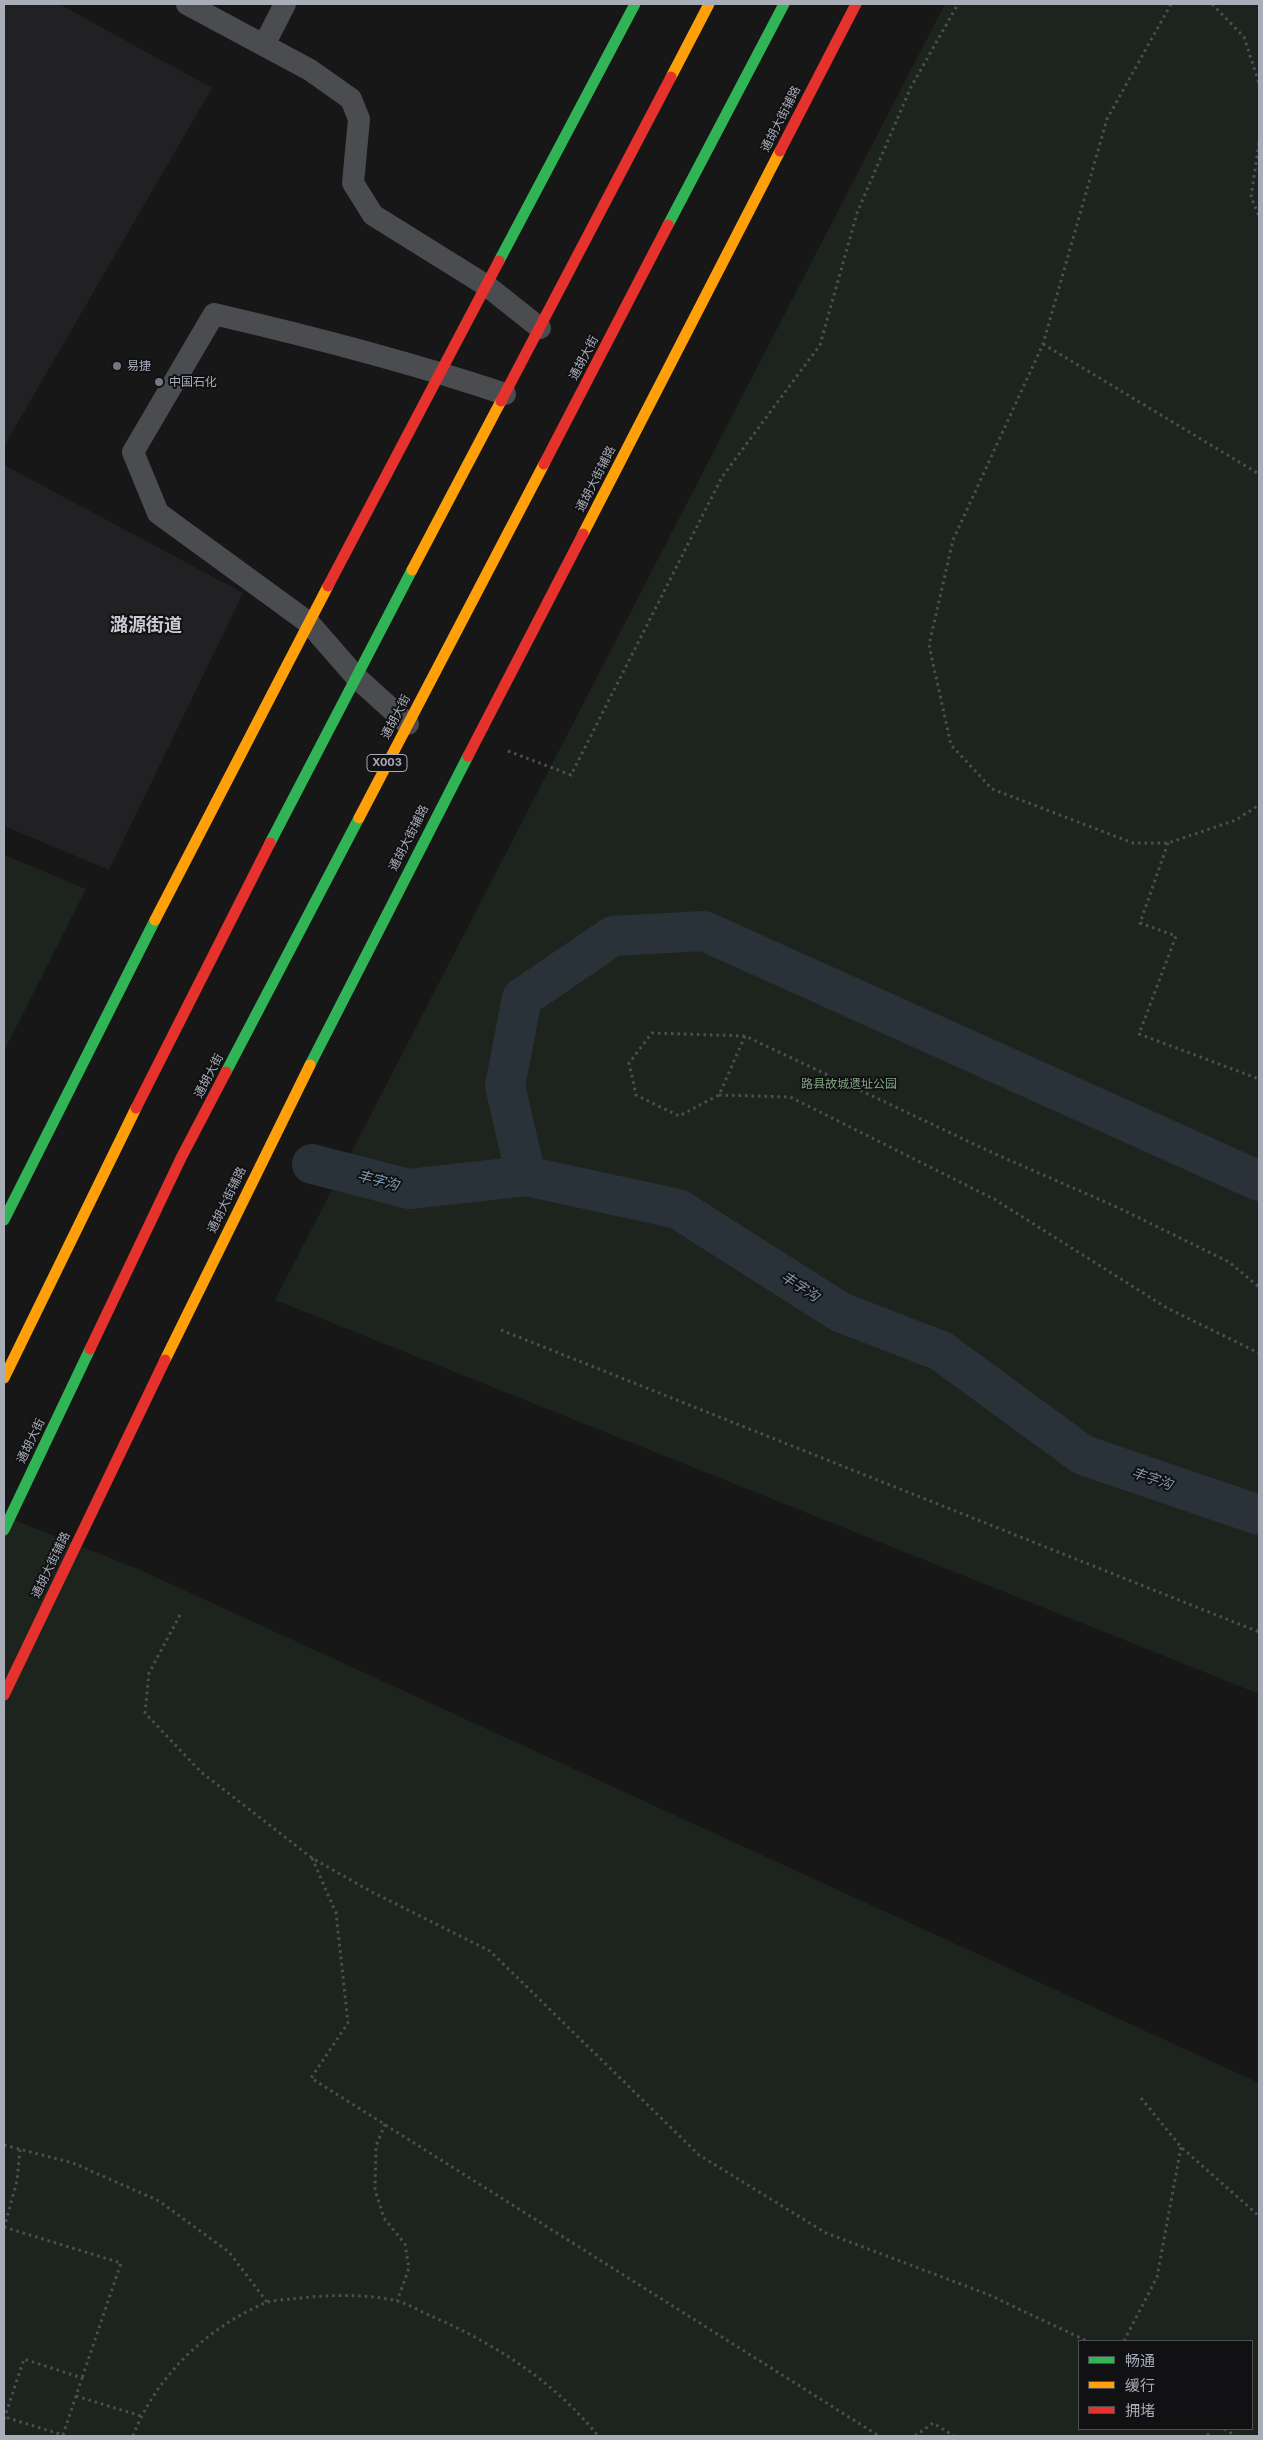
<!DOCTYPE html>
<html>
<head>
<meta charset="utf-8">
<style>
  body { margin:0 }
  #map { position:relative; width:1263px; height:2440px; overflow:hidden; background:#171717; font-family:Inter,"Noto Sans SC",sans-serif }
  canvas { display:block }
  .frame { position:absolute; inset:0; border:5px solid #a8adb8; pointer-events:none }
  .legend { position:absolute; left:1078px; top:2340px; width:175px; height:90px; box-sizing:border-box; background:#111113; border:1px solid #4d4f55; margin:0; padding:6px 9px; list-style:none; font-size:15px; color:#a8adb8 }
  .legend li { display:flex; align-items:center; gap:10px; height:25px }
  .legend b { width:25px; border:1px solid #4d4f55 }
</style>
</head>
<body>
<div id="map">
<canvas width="1263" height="2440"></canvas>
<div class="frame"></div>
<ul class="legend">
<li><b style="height:6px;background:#30b455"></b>畅通</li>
<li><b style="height:6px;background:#ff9f0a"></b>缓行</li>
<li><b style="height:6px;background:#e5322d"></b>拥堵</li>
</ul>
</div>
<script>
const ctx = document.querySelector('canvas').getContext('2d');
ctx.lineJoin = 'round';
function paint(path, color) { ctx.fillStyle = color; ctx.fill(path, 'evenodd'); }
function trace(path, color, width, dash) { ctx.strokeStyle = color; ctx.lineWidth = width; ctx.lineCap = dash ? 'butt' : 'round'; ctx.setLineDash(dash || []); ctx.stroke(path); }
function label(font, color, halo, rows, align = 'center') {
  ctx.font = font + ' Inter,"Noto Sans SC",sans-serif'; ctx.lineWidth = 4; ctx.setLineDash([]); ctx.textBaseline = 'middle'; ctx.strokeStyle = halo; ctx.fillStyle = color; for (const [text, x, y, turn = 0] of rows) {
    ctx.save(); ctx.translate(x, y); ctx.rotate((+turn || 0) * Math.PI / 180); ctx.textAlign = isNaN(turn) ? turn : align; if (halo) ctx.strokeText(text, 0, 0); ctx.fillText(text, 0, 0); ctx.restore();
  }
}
const built = new Path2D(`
  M 4,4 L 59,4 L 212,88 L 4,446 Z
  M 4,465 L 243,593 L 109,870 L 4,826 Z`);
const green = new Path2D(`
  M 945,4 L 1259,4 L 1259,1694 L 275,1300 Z
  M 4,855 L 86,889 L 4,1051 Z
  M 4,1516 L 138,1569 L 1259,2083 L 1259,2436 L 4,2436 ZM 1079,2341 L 1252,2341 L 1252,2429 L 1079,2429 Z`);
const canal = new Path2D(`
  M 312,1164 L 409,1189 L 526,1176 L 678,1209 L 840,1312 L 941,1351 L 1083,1455 L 1259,1515
  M 526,1176 L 505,1086 L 522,998 L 613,936 L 704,931 L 1259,1181`);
const path = new Path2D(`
  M 1171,4 L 1107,119 L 1043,344 L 953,540 L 929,645 L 951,745 L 992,789 L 1133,843 L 1168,843 L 1236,820 L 1259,805
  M 1212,4 L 1244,37 L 1259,83
  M 1259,143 L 1251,197 L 1259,216
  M 1043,344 L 1259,474
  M 508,751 L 571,775 L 722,477 L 820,345 L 857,213 L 911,87 L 958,4
  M 1168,843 L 1140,923 L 1176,936 L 1139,1034 L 1259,1079
  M 745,1036 L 719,1095 L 679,1116 L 636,1095 L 629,1063 L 652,1033 L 745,1036 L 993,1153 L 1119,1208 L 1229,1262 L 1259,1287
  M 719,1095 L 790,1097 L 994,1199 L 1167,1308 L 1259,1353
  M 501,1330 L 1259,1632
  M 180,1615 L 149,1673 L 145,1713 L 201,1772 L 312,1858 L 370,1891 L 490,1951 L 699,2155 L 826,2233 L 987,2294 L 1087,2341
  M 312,1858 L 336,1913 L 348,2023 L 311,2078 L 879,2436
  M 1141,2098 L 1181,2147 L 1259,2216
  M 385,2124 L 376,2146 L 375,2190 L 384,2218 L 405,2244 L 409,2268 L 397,2301
  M 4,2145 L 73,2163 L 159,2201 L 229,2252 L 267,2302
  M 4,2227 L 121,2263 L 82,2378
  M 4,2228 L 17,2181 L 20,2149
  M 1124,2341 L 1157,2277 L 1181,2147
  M 76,2396 L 141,2416
  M 4,2419 L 24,2359 L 82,2378 L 63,2435 L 5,2417
  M 1224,2429 L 1236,2436
  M 133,2436 C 156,2376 207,2328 265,2303 C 273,2300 283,2300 291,2299 C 324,2295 364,2293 397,2301 C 408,2304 420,2311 431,2316 C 494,2343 555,2382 598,2436
  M 915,2436 L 933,2423 L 954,2436
  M 1208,2436 L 1208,2429`);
const lane = new Path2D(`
  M 187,4 L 310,70 L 351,99 L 359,119 L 353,183 L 373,215 L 487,286 L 540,328
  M 264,45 L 285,4
  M 408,724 L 357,678 L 309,623 L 158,513 L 133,452 L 214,314 C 313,337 410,362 505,394`);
const fast = new Path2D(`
  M 668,225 L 784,4
  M 499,261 L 635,4
  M 270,843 L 412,570
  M 310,1065 L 468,756
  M 226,1072 L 359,818
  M 4,1220 L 155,920
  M 4,1530 L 90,1349`);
const slow = new Path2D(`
  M 671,77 L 709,4
  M 583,534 L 780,151
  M 412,570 L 501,401
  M 359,818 L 544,464
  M 155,920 L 328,586
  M 165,1360 L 310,1065
  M 4,1378 L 136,1108`);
const jam = new Path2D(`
  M 780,151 L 856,4
  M 501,401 L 671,77
  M 544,464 L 668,225
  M 328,586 L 499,261
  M 468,756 L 583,534
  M 136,1108 L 270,843
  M 90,1349 L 181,1158 L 226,1072
  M 4,1695 L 165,1360`);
const markers = [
  [117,366,5,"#757880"],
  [159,382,5,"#757880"]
];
const shields = [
  [387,763,40]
];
const shieldNames = [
  ["X003",387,763]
];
const streetNames = [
  ["通胡大街辅路",781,119,-63],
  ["通胡大街",584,358,-62],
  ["通胡大街辅路",596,479,-63],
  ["通胡大街",396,717,-62],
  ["通胡大街辅路",409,838,-63],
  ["通胡大街",209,1076,-62],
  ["通胡大街辅路",227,1200,-64],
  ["通胡大街",31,1441,-64],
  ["通胡大街辅路",51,1565,-64]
];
const poiNames = [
  ["易捷",127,366],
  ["中国石化",169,382]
];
const parkNames = [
  ["路县故城遗址公园",849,1084]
];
const waterNames = [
  ["丰字沟",378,1181,15],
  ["丰字沟",800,1287,33],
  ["丰字沟",1152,1479,19]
];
const districtNames = [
  ["潞源街道",146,626]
];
paint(built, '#212123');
paint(green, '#1d241e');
trace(canal, '#2a3239', 40);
trace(path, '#4d4e52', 3, [2.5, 4]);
trace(lane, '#4b4c50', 22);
trace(fast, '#30b455', 11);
trace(slow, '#ff9f0a', 11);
trace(jam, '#e5322d', 11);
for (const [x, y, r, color] of markers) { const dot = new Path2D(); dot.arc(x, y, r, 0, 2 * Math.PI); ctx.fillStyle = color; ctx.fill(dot); trace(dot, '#111113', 2); }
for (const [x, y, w] of shields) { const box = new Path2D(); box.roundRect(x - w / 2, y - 8.5, w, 17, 4); ctx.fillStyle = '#111113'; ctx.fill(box); trace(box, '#a8adb8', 1); }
label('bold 11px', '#a8adb8', null, shieldNames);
label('12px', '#a8adb8', '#111113', streetNames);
label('12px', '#a8adb8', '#111113', poiNames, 'left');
label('12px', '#7fa381', '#111113', parkNames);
label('italic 14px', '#7f9bb3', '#111113', waterNames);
label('bold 18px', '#c9ccd4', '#111113', districtNames);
</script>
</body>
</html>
